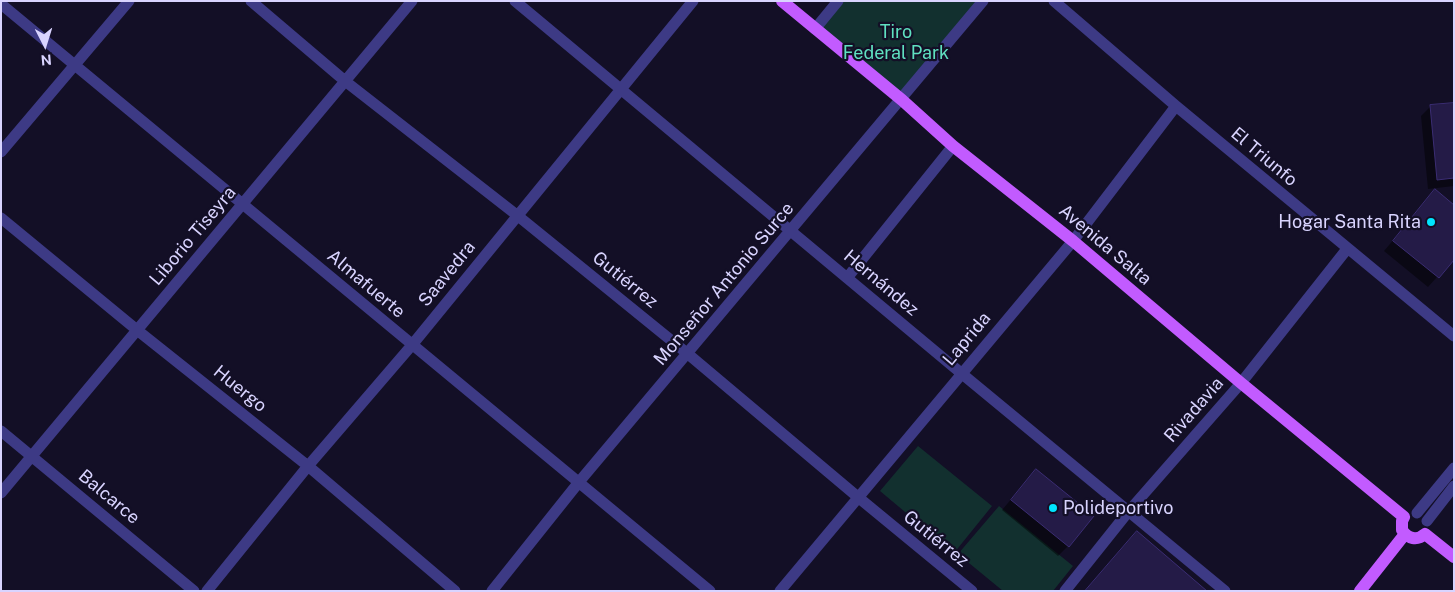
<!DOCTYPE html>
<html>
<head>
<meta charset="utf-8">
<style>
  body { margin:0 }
  #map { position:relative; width:1455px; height:592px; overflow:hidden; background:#130f26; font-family:"Public Sans",sans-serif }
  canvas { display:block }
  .frame { position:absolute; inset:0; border:2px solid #d9d4ff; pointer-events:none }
  .north { position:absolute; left:20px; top:20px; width:50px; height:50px; -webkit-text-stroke:4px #130f26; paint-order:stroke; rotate:175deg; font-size:14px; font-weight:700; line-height:20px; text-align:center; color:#d9d4ff }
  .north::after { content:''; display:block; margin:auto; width:18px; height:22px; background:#d9d4ff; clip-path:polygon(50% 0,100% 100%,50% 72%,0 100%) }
</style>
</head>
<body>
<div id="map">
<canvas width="1455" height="592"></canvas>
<div class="frame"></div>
<div class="north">N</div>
</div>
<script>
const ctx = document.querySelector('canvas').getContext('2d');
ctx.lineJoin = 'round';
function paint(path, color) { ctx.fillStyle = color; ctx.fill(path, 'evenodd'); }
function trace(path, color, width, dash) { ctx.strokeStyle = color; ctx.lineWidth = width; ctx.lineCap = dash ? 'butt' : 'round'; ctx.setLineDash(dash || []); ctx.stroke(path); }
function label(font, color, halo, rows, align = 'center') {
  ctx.font = font + ' "Public Sans",sans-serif'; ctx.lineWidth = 4.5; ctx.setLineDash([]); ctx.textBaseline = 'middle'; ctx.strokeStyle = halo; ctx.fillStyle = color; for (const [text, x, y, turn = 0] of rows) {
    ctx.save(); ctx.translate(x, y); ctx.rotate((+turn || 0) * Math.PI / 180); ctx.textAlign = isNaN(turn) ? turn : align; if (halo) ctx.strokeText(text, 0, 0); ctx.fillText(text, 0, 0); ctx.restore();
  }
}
const green = new Path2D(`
  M 838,1 L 983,1 L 902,100 L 815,29 Z
  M 918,446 L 992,506 L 954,553 L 880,491 Z
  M 999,506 L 1073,566 L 1053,591 L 1003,591 L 958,554 Z`);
const shadow = new Path2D(`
  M 1454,104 L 1454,186 L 1428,189 L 1421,116 L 1431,106 Z
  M 1435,191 L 1451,204 L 1454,202 L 1454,258 L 1428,287 L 1384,251 Z
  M 1036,470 L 1068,546 L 1058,556 L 1002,510 Z`);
const building = new Path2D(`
  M 1454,103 L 1454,178 L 1437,180 L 1430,105 Z
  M 1435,189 L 1454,205 L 1454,260 L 1439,278 L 1393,241 Z
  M 1036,469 L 1094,516 L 1069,547 L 1011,500 Z
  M 1137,531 L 1207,591 L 1085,591 Z`);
const minor = new Path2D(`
  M 251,1 L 345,81 L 518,216 L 688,354 L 859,498 L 972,591
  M 515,1 L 961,373 L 1225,591
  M 1054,1 L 1176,106 L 1454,336
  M 1,4 L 710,591
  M 815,29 L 838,1
  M 1,152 L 129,1
  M 1,218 L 137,330 L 308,466 L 455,591
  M 847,278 L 953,146
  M 1,431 L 194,591
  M 1,493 L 412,1
  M 1417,513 L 1454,468
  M 1427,521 L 1454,486
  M 207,591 L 308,466 L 412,345 L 693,1
  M 492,591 L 579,482 L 983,1
  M 780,591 L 1073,241 L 1176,106
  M 1065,591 L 1128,512 L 1241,383 L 1347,249`);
const major = new Path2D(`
  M 782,1 L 902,100 L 953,146 L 1073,241 L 1241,383 L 1404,517 L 1402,521 L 1402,530 C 1408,539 1417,541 1425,534 L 1454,557
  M 1360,591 L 1405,534`);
const markers = [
  [1431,222,5,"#00e5ff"],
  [1053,508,5,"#00e5ff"]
];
const parkNames = [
  ["Tiro",896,32],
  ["Federal Park",896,53]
];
const streetNames = [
  ["El Triunfo",1264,157,40],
  ["Liborio Tiseyra",193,236,-50],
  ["Avenida Salta",1105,245,40],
  ["Saavedra",447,274,-51],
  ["Gutiérrez",625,280,39],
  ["Hernández",881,283,40],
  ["Almafuerte",366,284,40],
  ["Monseñor Antonio Surce",724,284,-50],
  ["Laprida",967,339,-50],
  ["Huergo",240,389,39],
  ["Rivadavia",1194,410,-49],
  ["Balcarce",109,497,40],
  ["Gutiérrez",936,539,39]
];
const poiNames = [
  ["Hogar Santa Rita",1421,222],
  ["Polideportivo",1063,508,"left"]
];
paint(green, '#12302f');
paint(shadow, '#0007');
paint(building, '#241b47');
trace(building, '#3b2d73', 1);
trace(minor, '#3d3a85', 11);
trace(major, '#c25bff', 12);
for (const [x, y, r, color] of markers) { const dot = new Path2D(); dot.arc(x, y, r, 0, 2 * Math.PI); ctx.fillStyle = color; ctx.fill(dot); trace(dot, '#130f26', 2); }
label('18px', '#5fe0c0', '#130f26', parkNames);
label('18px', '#d9d4ff', '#130f26', streetNames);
label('18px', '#d9d4ff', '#130f26', poiNames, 'right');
</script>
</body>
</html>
